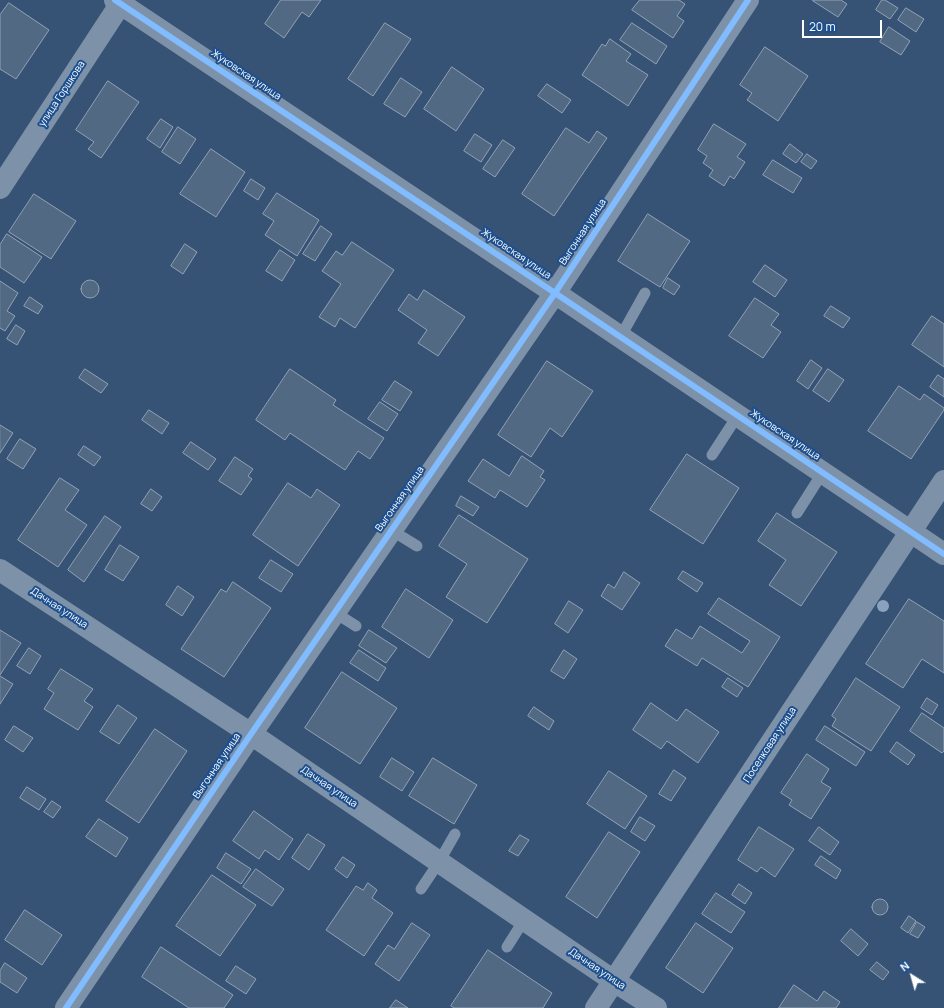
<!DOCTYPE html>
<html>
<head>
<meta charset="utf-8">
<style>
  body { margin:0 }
  #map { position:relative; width:944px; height:1008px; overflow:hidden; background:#365274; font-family:Manrope,sans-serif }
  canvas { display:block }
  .north { position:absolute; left:892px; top:956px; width:40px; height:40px; -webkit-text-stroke:3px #1b4f8f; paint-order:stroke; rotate:323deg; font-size:11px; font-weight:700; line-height:16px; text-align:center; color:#fff }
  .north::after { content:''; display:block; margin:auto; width:14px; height:18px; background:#fff; clip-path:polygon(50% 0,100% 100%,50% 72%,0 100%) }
  .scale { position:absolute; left:802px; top:20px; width:80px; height:18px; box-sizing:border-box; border:2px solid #fff; border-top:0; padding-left:5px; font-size:12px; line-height:14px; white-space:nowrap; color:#fff; -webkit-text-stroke:3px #1b4f8f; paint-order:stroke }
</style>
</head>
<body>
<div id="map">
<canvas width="944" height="1008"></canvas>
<div class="north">N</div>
<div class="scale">20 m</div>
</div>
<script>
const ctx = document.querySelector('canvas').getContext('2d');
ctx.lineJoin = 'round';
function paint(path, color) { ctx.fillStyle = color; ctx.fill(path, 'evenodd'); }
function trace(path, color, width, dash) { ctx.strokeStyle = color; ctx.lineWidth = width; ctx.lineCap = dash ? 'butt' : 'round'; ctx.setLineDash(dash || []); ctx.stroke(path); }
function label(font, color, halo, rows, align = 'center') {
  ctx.font = font + ' Manrope,sans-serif'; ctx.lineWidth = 4; ctx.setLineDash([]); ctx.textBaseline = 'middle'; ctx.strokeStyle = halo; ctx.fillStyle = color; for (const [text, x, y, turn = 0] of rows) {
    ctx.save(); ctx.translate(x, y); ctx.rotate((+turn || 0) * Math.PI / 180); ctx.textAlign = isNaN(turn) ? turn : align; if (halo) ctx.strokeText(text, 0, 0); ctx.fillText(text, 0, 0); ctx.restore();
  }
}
const building = new Path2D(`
  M 281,0 L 321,0 L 309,17 L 302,12 L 284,38 L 265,24 Z
  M 640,0 L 679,0 L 685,4 L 677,16 L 684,21 L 673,38 L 632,10 Z
  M 813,0 L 841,0 L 847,4 L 838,17 L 813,1 Z
  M 882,0 L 885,0 L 898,8 L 890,19 L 876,10 Z
  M 9,3 L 49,30 L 16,79 L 0,69 L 0,15 Z
  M 906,8 L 924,19 L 916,32 L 898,20 Z
  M 385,23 L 411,39 L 373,96 L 348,79 Z
  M 632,23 L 667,46 L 656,64 L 620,40 Z
  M 889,27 L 910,41 L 901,55 L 880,42 Z
  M 610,39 L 631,54 L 626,61 L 648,75 L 628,106 L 582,75 L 602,44 L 605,46 Z
  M 765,47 L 808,76 L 778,121 L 747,100 L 752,93 L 740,85 Z
  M 452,67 L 484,89 L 456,131 L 424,109 Z
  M 401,78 L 422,92 L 405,117 L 384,104 Z
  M 108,81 L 139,102 L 101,158 L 88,149 L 94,142 L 76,130 Z
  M 547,84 L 571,100 L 562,113 L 538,96 Z
  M 161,119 L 173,127 L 160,148 L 147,139 Z
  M 714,124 L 746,144 L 737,157 L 745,162 L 734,179 L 730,176 L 724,186 L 709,176 L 713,170 L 703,163 L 707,156 L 698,150 Z
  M 178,127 L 196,139 L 180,164 L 162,152 Z
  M 566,128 L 589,143 L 597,131 L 607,138 L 554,216 L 522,194 Z
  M 475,134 L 492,145 L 481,162 L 464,151 Z
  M 503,140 L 515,148 L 495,177 L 483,169 Z
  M 790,144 L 803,154 L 796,163 L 783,154 Z
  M 211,149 L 245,172 L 216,217 L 180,194 Z
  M 807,154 L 817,161 L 811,169 L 801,162 Z
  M 773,160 L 802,178 L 793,193 L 763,175 Z
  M 251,179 L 265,188 L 258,200 L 244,191 Z
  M 277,193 L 319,220 L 297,256 L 265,235 L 274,221 L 263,214 Z
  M 34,194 L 76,221 L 51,259 L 9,232 Z
  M 648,214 L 690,241 L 660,287 L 618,261 Z
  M 321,226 L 332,234 L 315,261 L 303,254 Z
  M 7,234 L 42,257 L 24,283 L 0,267 L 0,245 Z
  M 352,242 L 394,270 L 355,328 L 340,318 L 335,327 L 319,317 L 341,284 L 322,271 L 336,251 L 342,255 Z
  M 185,244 L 197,252 L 183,274 L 171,266 Z
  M 280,250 L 295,260 L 282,281 L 266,271 Z
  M 765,265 L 787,280 L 775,297 L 753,282 Z
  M 668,278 L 680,286 L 674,295 L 663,288 Z
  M81 289a9 9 0 1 1 18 0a9 9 0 1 1-18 0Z
  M 0,281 L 18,293 L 7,311 L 15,316 L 5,331 L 0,328 Z
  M 424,290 L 465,317 L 438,356 L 418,343 L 427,330 L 398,310 L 409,294 L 417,300 Z
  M 30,297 L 43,306 L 38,314 L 24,306 Z
  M 755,298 L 779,314 L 771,325 L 781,332 L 763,358 L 729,336 Z
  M 831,306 L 850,318 L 843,328 L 824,316 Z
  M 932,316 L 944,324 L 944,367 L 912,345 Z
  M 16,325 L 25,331 L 17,345 L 7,339 Z
  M 811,360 L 822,368 L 808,389 L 797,381 Z
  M 547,361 L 593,391 L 562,437 L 550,428 L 531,457 L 498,435 Z
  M 85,369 L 108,384 L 101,393 L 79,378 Z
  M 290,369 L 336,400 L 333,405 L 384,438 L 370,459 L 358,451 L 345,470 L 290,433 L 285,440 L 256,420 Z
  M 828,369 L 844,380 L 829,402 L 813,391 Z
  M 938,375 L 944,379 L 944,397 L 930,387 Z
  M 395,381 L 412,392 L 400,411 L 382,400 Z
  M 899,386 L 920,400 L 924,394 L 944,408 L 944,410 L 911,459 L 868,431 Z
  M 380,402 L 398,414 L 387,431 L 368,419 Z
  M 149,410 L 169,423 L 162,434 L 142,420 Z
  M 0,425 L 13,433 L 0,453 Z
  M 20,439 L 36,449 L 23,469 L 7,459 Z
  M 191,442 L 216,459 L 208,470 L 183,453 Z
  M 84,446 L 101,457 L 94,466 L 78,455 Z
  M 687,454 L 739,488 L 703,544 L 650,510 Z
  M 522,456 L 544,471 L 540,477 L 545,480 L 527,507 L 500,490 L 495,498 L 468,481 L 483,459 L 509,476 Z
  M 235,457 L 253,469 L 248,476 L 252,479 L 241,495 L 219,481 Z
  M 60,478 L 79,490 L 65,510 L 87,525 L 58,567 L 18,540 Z
  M 288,483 L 311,498 L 317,489 L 340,505 L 298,566 L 253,535 Z
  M 151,489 L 162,497 L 152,511 L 141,504 Z
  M 461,496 L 479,507 L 473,516 L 456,506 Z
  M 777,513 L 837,552 L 801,606 L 769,585 L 786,560 L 758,541 Z
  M 459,515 L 528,559 L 487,623 L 446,597 L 467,564 L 439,546 Z
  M 105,516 L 121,527 L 84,582 L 68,570 Z
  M 120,545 L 139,557 L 123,581 L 105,570 Z
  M 271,560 L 293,574 L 281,592 L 259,578 Z
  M 683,571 L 703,583 L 697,592 L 678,579 Z
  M 624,572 L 640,583 L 622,610 L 601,596 L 608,584 L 614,588 Z
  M 233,582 L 271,608 L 224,677 L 181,649 L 221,589 L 226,592 Z
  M 178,586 L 194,597 L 182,616 L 166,605 Z
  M 406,589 L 453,620 L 429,658 L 382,627 Z
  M 719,598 L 780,637 L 748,687 L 702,658 L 697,666 L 665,646 L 676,629 L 692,639 L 700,626 L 742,653 L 750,641 L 708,614 Z
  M 909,599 L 944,621 L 944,673 L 922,659 L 903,688 L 866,664 Z
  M 569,601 L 583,610 L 568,633 L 555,624 Z
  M 0,630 L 21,643 L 0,675 Z
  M 369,630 L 397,648 L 386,663 L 359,646 Z
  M 29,648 L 41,656 L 30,674 L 17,666 Z
  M 359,650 L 386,668 L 378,681 L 350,663 Z
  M 564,650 L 577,659 L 564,679 L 551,671 Z
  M 61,669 L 93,689 L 84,701 L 93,707 L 78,730 L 44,709 L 54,693 L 48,689 Z
  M 342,672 L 397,708 L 360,764 L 305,728 Z
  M 0,676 L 13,684 L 0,704 Z
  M 728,678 L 743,688 L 737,697 L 722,687 Z
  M 856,678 L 900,707 L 871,751 L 832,726 L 836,719 L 832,716 Z
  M 927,698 L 938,705 L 932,715 L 921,708 Z
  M 651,703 L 677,721 L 686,709 L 719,732 L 698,763 L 667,741 L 661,749 L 633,730 Z
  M 118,705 L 137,718 L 119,744 L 100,732 Z
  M 534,707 L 554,721 L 549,730 L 528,716 Z
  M 922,713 L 944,728 L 944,751 L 942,753 L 910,731 Z
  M 14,726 L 33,738 L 23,752 L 5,740 Z
  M 825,726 L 865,752 L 856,766 L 816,740 Z
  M 155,729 L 187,751 L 139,823 L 106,801 Z
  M 897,742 L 915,755 L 908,765 L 890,752 Z
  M 807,754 L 829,769 L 821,782 L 831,788 L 811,819 L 789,805 L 792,800 L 781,793 Z
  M 392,758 L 414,772 L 402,791 L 380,777 Z
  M 433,758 L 477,785 L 454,824 L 409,796 Z
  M 674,770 L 686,778 L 671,801 L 659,794 Z
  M 609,771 L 647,796 L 625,829 L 587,804 Z
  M 27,787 L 46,799 L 39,810 L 20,798 Z
  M 52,801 L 61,807 L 53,818 L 44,812 Z
  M 254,811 L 293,839 L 279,860 L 265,850 L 259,859 L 233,841 Z
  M 640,817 L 655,826 L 645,841 L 631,832 Z
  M 99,819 L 128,838 L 116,857 L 86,837 Z
  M 759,827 L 794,849 L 775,877 L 761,867 L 757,872 L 738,860 Z
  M 819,827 L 839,842 L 830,855 L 809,841 Z
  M 609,832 L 640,852 L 597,918 L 566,897 Z
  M 308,834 L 325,845 L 309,870 L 292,858 Z
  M 520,835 L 529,840 L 518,856 L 509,851 Z
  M 226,853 L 251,869 L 241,884 L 217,868 Z
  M 821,856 L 841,870 L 836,879 L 815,865 Z
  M 343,857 L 355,865 L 347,878 L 335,869 Z
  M 256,869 L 284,889 L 272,906 L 243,887 Z
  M 212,875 L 256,905 L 220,956 L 176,926 Z
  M 368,883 L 377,890 L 372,898 L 393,913 L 364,956 L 326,930 L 356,886 L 363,890 Z
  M 739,884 L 752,893 L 745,904 L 732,895 Z
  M 716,893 L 745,912 L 731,933 L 702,914 Z
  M872 907a8 8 0 1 1 16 0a8 8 0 1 1-16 0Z
  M 25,910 L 62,935 L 42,965 L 5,940 Z
  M 909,916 L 916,921 L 908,933 L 901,928 Z
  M 917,922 L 925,927 L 918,938 L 910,934 Z
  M 412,923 L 430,935 L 399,981 L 375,964 L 388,945 L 394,949 Z
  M 696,923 L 733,948 L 703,993 L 666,968 Z
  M 851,929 L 868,944 L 858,956 L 841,941 Z
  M 161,947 L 233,995 L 224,1008 L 189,1008 L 142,977 Z
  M 488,950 L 552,993 L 543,1008 L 454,1008 L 451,1006 Z
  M 877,962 L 889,972 L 883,980 L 870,970 Z
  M 5,963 L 27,978 L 17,993 L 0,982 L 0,971 Z
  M 236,966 L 256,979 L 246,994 L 226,981 Z
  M 794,985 L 817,1001 L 824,991 L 840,1002 L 836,1008 L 779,1008 Z
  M 396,1000 L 408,1008 L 390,1008 Z`);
const lane = new Path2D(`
  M 621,336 L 645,293
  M 712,455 L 738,415
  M 797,513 L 823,472
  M 391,530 L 417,546
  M 334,612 L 356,626
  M 421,889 L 439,862 L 455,834
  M 507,947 L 524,920`);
const street = new Path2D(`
  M 115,0 L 555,293 L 944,554
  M 0,188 L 123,0
  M 0,570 L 251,734 L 614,981 L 656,1008
  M 66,1008 L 251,734 L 555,293 L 748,0
  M 596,1008 L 944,481`);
const cycleway = new Path2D(`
  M 115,0 L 555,293 L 944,554
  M 66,1008 L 251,734 L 555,293 L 748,0`);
const trees = [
  [883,606]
];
const streetNames = [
  ["Жуковская улица",246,75,34],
  ["улица Горшкова",62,94,-57],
  ["Выгонная улица",583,232,-57],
  ["Жуковская улица",516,254,34],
  ["Жуковская улица",785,435,34],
  ["Выгонная улица",400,499,-55],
  ["Дачная улица",59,608,33],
  ["Поселковая улица",770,745,-57],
  ["Выгонная улица",217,766,-56],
  ["Дачная улица",329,787,34],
  ["Дачная улица",597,969,34]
];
paint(building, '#526984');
trace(building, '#92a2b6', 1);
trace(lane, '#7d92a8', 11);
trace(street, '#7d92a8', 22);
trace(cycleway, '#80bcff', 6);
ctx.fillStyle = '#8aa2be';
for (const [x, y] of trees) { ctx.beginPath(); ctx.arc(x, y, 6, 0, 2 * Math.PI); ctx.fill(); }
label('10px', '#fff', '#1b4f8f', streetNames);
</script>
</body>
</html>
